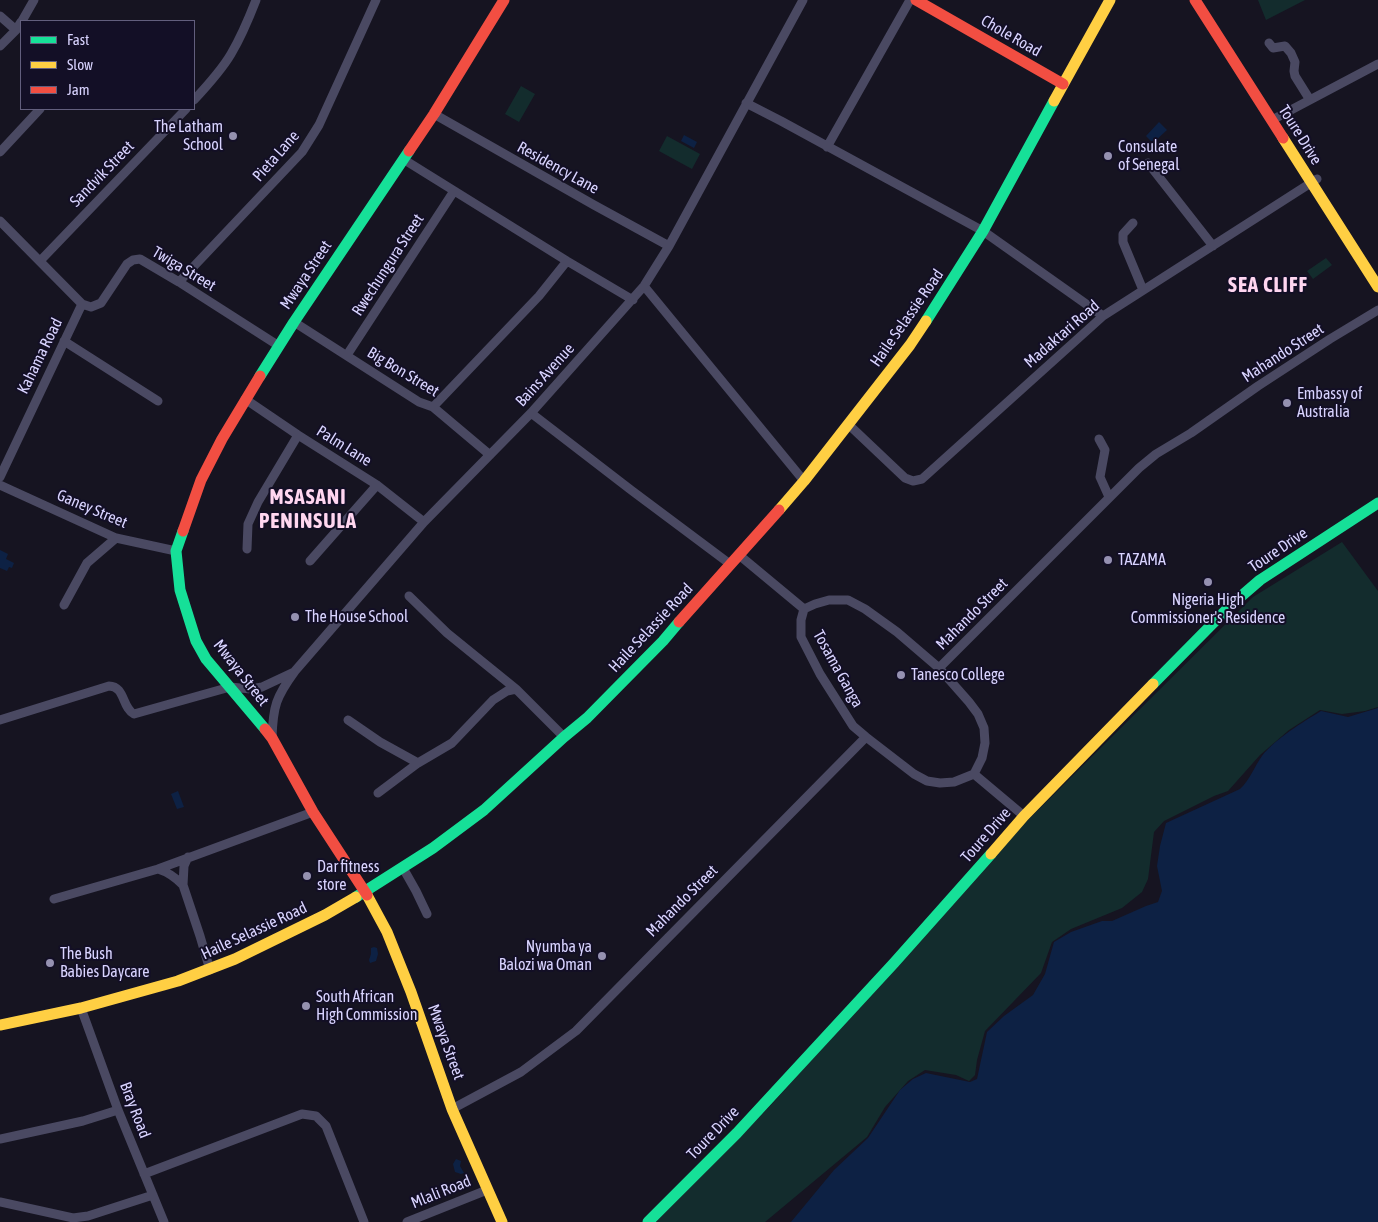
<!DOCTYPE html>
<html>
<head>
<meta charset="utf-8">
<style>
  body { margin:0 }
  #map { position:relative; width:1378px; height:1222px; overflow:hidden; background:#161421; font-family:"Asap Condensed",sans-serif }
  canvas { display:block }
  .legend { position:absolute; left:20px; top:20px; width:175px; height:90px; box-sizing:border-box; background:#130f26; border:1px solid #625e7d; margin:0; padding:6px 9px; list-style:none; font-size:15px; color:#d9d4ff }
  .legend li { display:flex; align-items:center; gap:10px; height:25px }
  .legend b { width:25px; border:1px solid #625e7d }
</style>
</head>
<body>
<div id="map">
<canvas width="1378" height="1222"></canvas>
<ul class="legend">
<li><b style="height:6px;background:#16e098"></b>Fast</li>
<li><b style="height:6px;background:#ffcf43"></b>Slow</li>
<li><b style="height:6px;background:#f24e42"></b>Jam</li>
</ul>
</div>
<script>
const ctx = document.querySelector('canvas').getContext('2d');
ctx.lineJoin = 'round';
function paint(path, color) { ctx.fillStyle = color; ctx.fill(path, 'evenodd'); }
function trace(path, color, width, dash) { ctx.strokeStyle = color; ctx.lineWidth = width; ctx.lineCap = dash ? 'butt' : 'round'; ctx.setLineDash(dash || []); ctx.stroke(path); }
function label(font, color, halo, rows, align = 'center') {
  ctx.font = font + ' "Asap Condensed",sans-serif'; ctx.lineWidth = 4; ctx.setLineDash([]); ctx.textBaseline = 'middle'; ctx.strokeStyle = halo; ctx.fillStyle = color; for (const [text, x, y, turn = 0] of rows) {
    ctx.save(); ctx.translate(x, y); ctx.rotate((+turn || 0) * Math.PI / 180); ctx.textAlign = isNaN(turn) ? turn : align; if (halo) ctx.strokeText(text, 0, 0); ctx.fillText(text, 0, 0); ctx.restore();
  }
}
const green = new Path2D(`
  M 1258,0 L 1305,0 L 1266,20 Z
  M 521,86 L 535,94 L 519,122 L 505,114 Z
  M 667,136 L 700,154 L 692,169 L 659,151 Z
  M 1326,258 L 1332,265 L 1313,279 L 1307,271 Z
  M 1342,542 L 1378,591 L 1378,707 L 1365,711 L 1342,714 L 1320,710 L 1289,730 L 1260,755 L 1228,791 L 1214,796 L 1164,821 L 1154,832 L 1148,879 L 1142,892 L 1122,908 L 1071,929 L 1052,942 L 1041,973 L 985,1031 L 977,1060 L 975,1075 L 969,1081 L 956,1075 L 925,1070 L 908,1081 L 885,1107 L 867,1137 L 765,1222 L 656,1222 L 771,1105 L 1026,822 L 1253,597 Z`);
const water = new Path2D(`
  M 1159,122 L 1167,130 L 1153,143 L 1146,136 Z
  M 684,135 L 697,142 L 694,148 L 681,141 Z
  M 0,550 L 8,554 L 6,559 L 14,563 L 12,568 L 9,567 L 7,571 L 0,568 Z
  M 1378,708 L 1378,1222 L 791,1222 L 834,1170 L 868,1138 L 900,1090 L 913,1079 L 926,1073 L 970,1082 L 977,1079 L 987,1032 L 1004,1016 L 1033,995 L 1045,974 L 1054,942 L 1071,932 L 1102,921 L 1112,921 L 1146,906 L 1158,902 L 1162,891 L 1157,866 L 1160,846 L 1166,823 L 1240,789 C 1250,780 1254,767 1262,756 C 1275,739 1303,722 1321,711 L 1348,717 Z
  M 178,791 L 184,807 L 177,809 L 171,794 Z
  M 374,947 L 377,948 L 378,954 L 376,961 L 370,963 L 369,960 L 371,954 L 371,948 Z
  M 456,1159 L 461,1161 L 460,1166 L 464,1173 L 461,1174 L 455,1172 L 453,1164 Z`);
const street = new Path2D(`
  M 0,16 L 16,30
  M 22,21 L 34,0
  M 1269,43 L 1273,48 L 1285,46 L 1291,53 L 1295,62 L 1294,71 L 1295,76 L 1310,100
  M 0,46 L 16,30 L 21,22
  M 194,100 C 207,86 221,71 231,54 C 241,37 249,18 256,0
  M 746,103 L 781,121 L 983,231 L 1103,316
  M 434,114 L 594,205 L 669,246
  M 1272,120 L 1378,64
  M 827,147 L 910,0
  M 0,152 L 40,109
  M 403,159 L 567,261 L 633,300
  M 1148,163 L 1213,246
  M 0,221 L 82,304 L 91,307 L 101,303 L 127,264 L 133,260 L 140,259 L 179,282 L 279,346
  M 1133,223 L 1123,234 L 1123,242 L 1143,290
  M 40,261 L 186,109
  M 179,282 L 302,152 L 319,125 L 376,0
  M 644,286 L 804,481
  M 294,322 L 419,402 L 433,407 L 490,455
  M 64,341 L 158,401
  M 347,355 L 454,191
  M 245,399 L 298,435 L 377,485 L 424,522
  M 433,407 L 539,296 L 567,261
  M 531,413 L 631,490 L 730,564
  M 848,424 L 905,478 L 913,481 L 922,479 L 1103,316 L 1317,179
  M 1099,439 L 1105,450 L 1100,477 L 1109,497
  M 0,477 L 82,304
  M 0,485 L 116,538 L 176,551
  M 247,549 L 248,524 L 258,502 L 298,435
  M 739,555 L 804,609
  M 310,561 L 377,485
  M 409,596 L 447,633 L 516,689 L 564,737
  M 829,600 L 848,600 L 865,609 L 897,632 L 939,668 L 969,702 L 978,714 L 984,728 L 985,743 L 982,758 L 974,774 L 954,782 L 940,783 L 927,781 L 914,774 L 866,737 L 853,726 L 820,674 L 801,637 L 801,620 L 804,609 L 815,604 Z
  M 64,605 L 87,563 L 116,538
  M 939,668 L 1139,468 L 1156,454 L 1191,433 L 1258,386 L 1330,339 L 1378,310
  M 0,720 L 109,686 C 125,686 122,708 134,714 L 230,687 L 251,689 L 262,687 L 294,672
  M 348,720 L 380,742 L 418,763
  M 272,738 C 273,706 276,697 295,671 L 424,522 L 531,413 L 644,286 L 669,246 L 803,0
  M 974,774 L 1024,816
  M 378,793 L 418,763 L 452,743 L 493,700 L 507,691 L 516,689
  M 188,857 L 184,866 L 183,885 L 200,936 L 210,970
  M 403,868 L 416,891 L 427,914
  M 158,869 C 168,872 175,877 183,885
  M 54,899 L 158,869 L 313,812
  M 81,1008 L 118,1110 L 164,1222
  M 452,1109 L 521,1072 L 576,1031 L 866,737
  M 0,1139 L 83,1121 L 118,1110
  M 144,1174 L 302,1114 L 316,1116 L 326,1126 L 364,1222
  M 0,1202 L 73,1218 L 88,1216 L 153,1195
  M 407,1222 L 487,1190`);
const fast = new Path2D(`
  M 926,321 L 983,231 L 1054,101
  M 260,376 L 294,322 L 409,151
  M 183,531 L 176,551 L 180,590 L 196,641 L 206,659 L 265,729
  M 1153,684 L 1231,605 L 1260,580 L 1378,503
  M 356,897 L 433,848 L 484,810 L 564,737 L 587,718 L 663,641 L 679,622
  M 648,1222 L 737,1133 L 894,963 L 991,854`);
const slow = new Path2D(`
  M 1054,101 L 1110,0
  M 1283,138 L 1378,287
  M 779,510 L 804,481 L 910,345 L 926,321
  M 991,854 L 1024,816 L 1153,684
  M 367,895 L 387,932 L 411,992 L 452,1109 L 502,1222
  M 0,1025 L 81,1008 L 178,981 L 235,959 L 325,915 L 356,897`);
const jam = new Path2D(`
  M 916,0 L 1063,84
  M 1195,0 L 1283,138
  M 409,151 L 434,114 L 504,0
  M 183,531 L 201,480 L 222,439 L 260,376
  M 679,622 L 779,510
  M 265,729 L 272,738 L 313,812 L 367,895`);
const markers = [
  [233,136,5,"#9591b1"],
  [1108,156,5,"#9591b1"],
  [1287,403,5,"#9591b1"],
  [1108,560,5,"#9591b1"],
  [1208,582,5,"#9591b1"],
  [295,617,5,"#9591b1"],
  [901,675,5,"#9591b1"],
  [307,876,5,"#9591b1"],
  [602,956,5,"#9591b1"],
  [50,963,5,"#9591b1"],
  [306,1006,5,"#9591b1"]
];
const streetNames = [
  ["Chole Road",1011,36,30],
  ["Toure Drive",1300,135,58],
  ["Pieta Lane",276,156,-49],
  ["Residency Lane",558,168,29],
  ["Sandvik Street",102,174,-46],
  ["Rwechungura Street",388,265,-57],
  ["Twiga Street",184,269,31],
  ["Mwaya Street",306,275,-56],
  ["Haile Selassie Road",907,318,-55],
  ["Madaktari Road",1062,334,-41],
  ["Mahando Street",1283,353,-33],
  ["Kahama Road",40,356,-64],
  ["Big Bon Street",403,372,31],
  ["Bains Avenue",545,375,-48],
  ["Palm Lane",344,446,32],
  ["Ganey Street",92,509,23],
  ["Toure Drive",1278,550,-34],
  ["Mahando Street",972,614,-45],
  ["Haile Selassie Road",651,628,-47],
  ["Tosama Ganga",838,669,61],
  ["Mwaya Street",241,673,52],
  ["Toure Drive",986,835,-49],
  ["Mahando Street",682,901,-45],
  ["Haile Selassie Road",254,931,-25],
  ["Mwaya Street",446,1042,70],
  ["Bray Road",135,1110,69],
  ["Toure Drive",713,1133,-46],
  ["Mlali Road",441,1192,-22]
];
const poiNames = [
  ["The Latham",223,127,"right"],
  ["School",223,145,"right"],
  ["Consulate",1118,147],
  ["of Senegal",1118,165],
  ["Embassy of",1297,394],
  ["Australia",1297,412],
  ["TAZAMA",1118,560],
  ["Nigeria High",1208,600,"center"],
  ["Commissioner's Residence",1208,618,"center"],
  ["The House School",305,617],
  ["Tanesco College",911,675],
  ["Dar fitness",317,867],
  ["store",317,885],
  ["Nyumba ya",592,947,"right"],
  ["Balozi wa Oman",592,965,"right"],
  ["The Bush",60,954],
  ["Babies Daycare",60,972],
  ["South African",316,997],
  ["High Commission",316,1015]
];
const districtNames = [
  ["SEA CLIFF",1268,285],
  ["MSASANI",308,497],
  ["PENINSULA",308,521]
];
paint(green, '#132c2d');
paint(water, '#0d2144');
trace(street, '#4a4962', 9);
trace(fast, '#16e098', 11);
trace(slow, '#ffcf43', 11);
trace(jam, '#f24e42', 11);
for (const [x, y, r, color] of markers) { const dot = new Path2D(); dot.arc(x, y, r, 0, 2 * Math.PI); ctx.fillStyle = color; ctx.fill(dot); trace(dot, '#130f26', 2); }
label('16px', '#d9d4ff', '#130f26', streetNames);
label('16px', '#d9d4ff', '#130f26', poiNames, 'left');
ctx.letterSpacing = '1px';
label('bold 21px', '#ffd6f0', '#130f26', districtNames);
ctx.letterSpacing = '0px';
</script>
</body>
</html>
